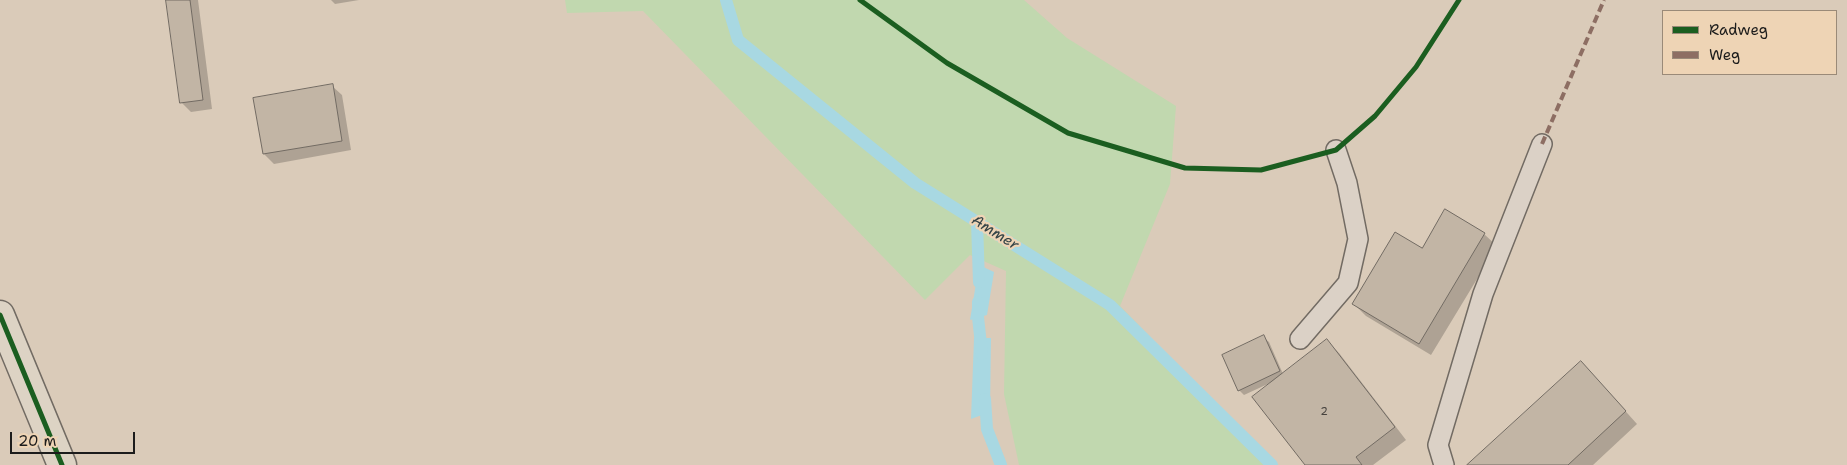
<!DOCTYPE html>
<html>
<head>
<meta charset="utf-8">
<style>
  body { margin:0 }
  #map { position:relative; width:1847px; height:465px; overflow:hidden; background:#dacbb9; font-family:"Shantell Sans",sans-serif }
  canvas { display:block }
  .legend { position:absolute; left:1662px; top:10px; width:175px; height:65px; box-sizing:border-box; background:#eed4b5; border:1px solid #9a8a78; margin:0; padding:6px 9px; list-style:none; font-size:15px; color:#1c1c1c }
  .legend li { display:flex; align-items:center; gap:10px; height:25px }
  .legend b { width:25px; border:1px solid #9a8a78 }
  .scale { position:absolute; left:10px; top:432px; width:125px; height:22px; box-sizing:border-box; border:2px solid #1c1c1c; border-top:0; padding-left:6px; font-size:15px; line-height:18px; white-space:nowrap; color:#1c1c1c; -webkit-text-stroke:4px #eed4b5; paint-order:stroke }
</style>
</head>
<body>
<div id="map">
<canvas width="1847" height="465"></canvas>
<ul class="legend">
<li><b style="height:6px;background:#1b5e20"></b>Radweg</li>
<li><b style="height:6px;background:#8d6e63"></b>Weg</li>
</ul>
<div class="scale">20 m</div>
</div>
<script>
const ctx = document.querySelector('canvas').getContext('2d');
ctx.lineJoin = 'round';
function paint(path, color) { ctx.fillStyle = color; ctx.fill(path, 'evenodd'); }
function trace(path, color, width, dash) { ctx.strokeStyle = color; ctx.lineWidth = width; ctx.lineCap = dash ? 'butt' : 'round'; ctx.setLineDash(dash || []); ctx.stroke(path); }
function label(font, color, halo, rows, align = 'center') {
  ctx.font = font + ' "Shantell Sans",sans-serif'; ctx.lineWidth = 4.5; ctx.setLineDash([]); ctx.textBaseline = 'middle'; ctx.strokeStyle = halo; ctx.fillStyle = color; for (const [text, x, y, turn = 0] of rows) {
    ctx.save(); ctx.translate(x, y); ctx.rotate((+turn || 0) * Math.PI / 180); ctx.textAlign = isNaN(turn) ? turn : align; if (halo) ctx.strokeText(text, 0, 0); ctx.fillText(text, 0, 0); ctx.restore();
  }
}
const green = new Path2D(`
  M 565,0 L 1024,0 L 1067,38 L 1176,106 L 1170,184 L 1120,306 L 1276,465 L 1019,465 L 1004,394 L 1006,271 L 970,255 L 925,300 L 643,11 L 567,13 Z`);
const water = new Path2D(`
  M 979,265 L 994,272 L 987,315 L 970,320 Z
  M 974,338 L 991,338 L 990,412 L 971,419 Z`);
const shadow = new Path2D(`
  M 167,0 L 198,0 L 212,109 L 191,112 L 181,102 Z
  M 331,0 L 359,0 L 335,4 Z
  M 332,86 L 342,95 L 351,150 L 274,164 L 264,154 Z
  M 1484,234 L 1497,246 L 1431,355 L 1366,316 L 1354,304 L 1423,250 Z
  M 1263,337 L 1269,342 L 1283,374 L 1327,341 L 1339,353 L 1406,440 L 1373,465 L 1307,465 L 1270,383 L 1244,395 L 1239,390 Z
  M 1593,375 L 1637,424 L 1593,465 L 1469,465 Z`);
const stream = new Path2D(`
  M 726,0 L 738,40 L 915,183 L 1110,305 L 1272,465
  M 977,222 L 979,282
  M 978,302 L 978,317 L 982,354
  M 985,399 L 987,429 L 1001,465`);
const building = new Path2D(`
  M 166,0 L 190,0 L 203,100 L 180,103 Z
  M 333,84 L 342,141 L 263,154 L 253,98 Z
  M 1445,209 L 1485,233 L 1419,344 L 1352,304 L 1395,232 L 1422,248 Z
  M 1264,335 L 1280,371 L 1238,391 L 1222,355 Z
  M 1327,339 L 1395,427 L 1356,457 L 1362,465 L 1305,465 L 1252,397 Z
  M 1581,361 L 1626,411 L 1568,465 L 1467,465 Z`);
const lane = new Path2D(`
  M 1300,339 L 1348,283 L 1358,239 L 1347,183 L 1336,150
  M 1444,465 L 1438,445 L 1483,294 L 1542,144`);
const primary = new Path2D(`
  M 0,315 L 62,465`);
const quiet = new Path2D(`
  M 1542,144 L 1604,0`);
const cycleway = new Path2D(`
  M 860,0 L 947,63 L 1068,133 L 1185,168 L 1261,170 L 1336,150 L 1375,116 L 1416,67 L 1459,0
  M 0,315 L 62,465`);
const numberNames = [
  ["2",1324,412]
];
const waterNames = [
  ["Ammer",995,233,32]
];
paint(green, '#c1d8af');
paint(water, '#a8d8e2');
paint(shadow, '#0003');
trace(stream, '#a8d8e2', 12);
paint(building, '#c2b5a5');
trace(building, '#726b63', 1);
trace(lane, '#726b63', 22);
trace(primary, '#726b63', 31);
trace(lane, '#dbd1c6', 19);
trace(primary, '#ddd3c4', 28);
trace(quiet, '#8d6e63', 4, [8, 4]);
trace(cycleway, '#1b5e20', 5);
label('11px', '#46423e', null, numberNames);
label('italic 15px', '#344347', '#eed4b5', waterNames);
</script>
</body>
</html>
